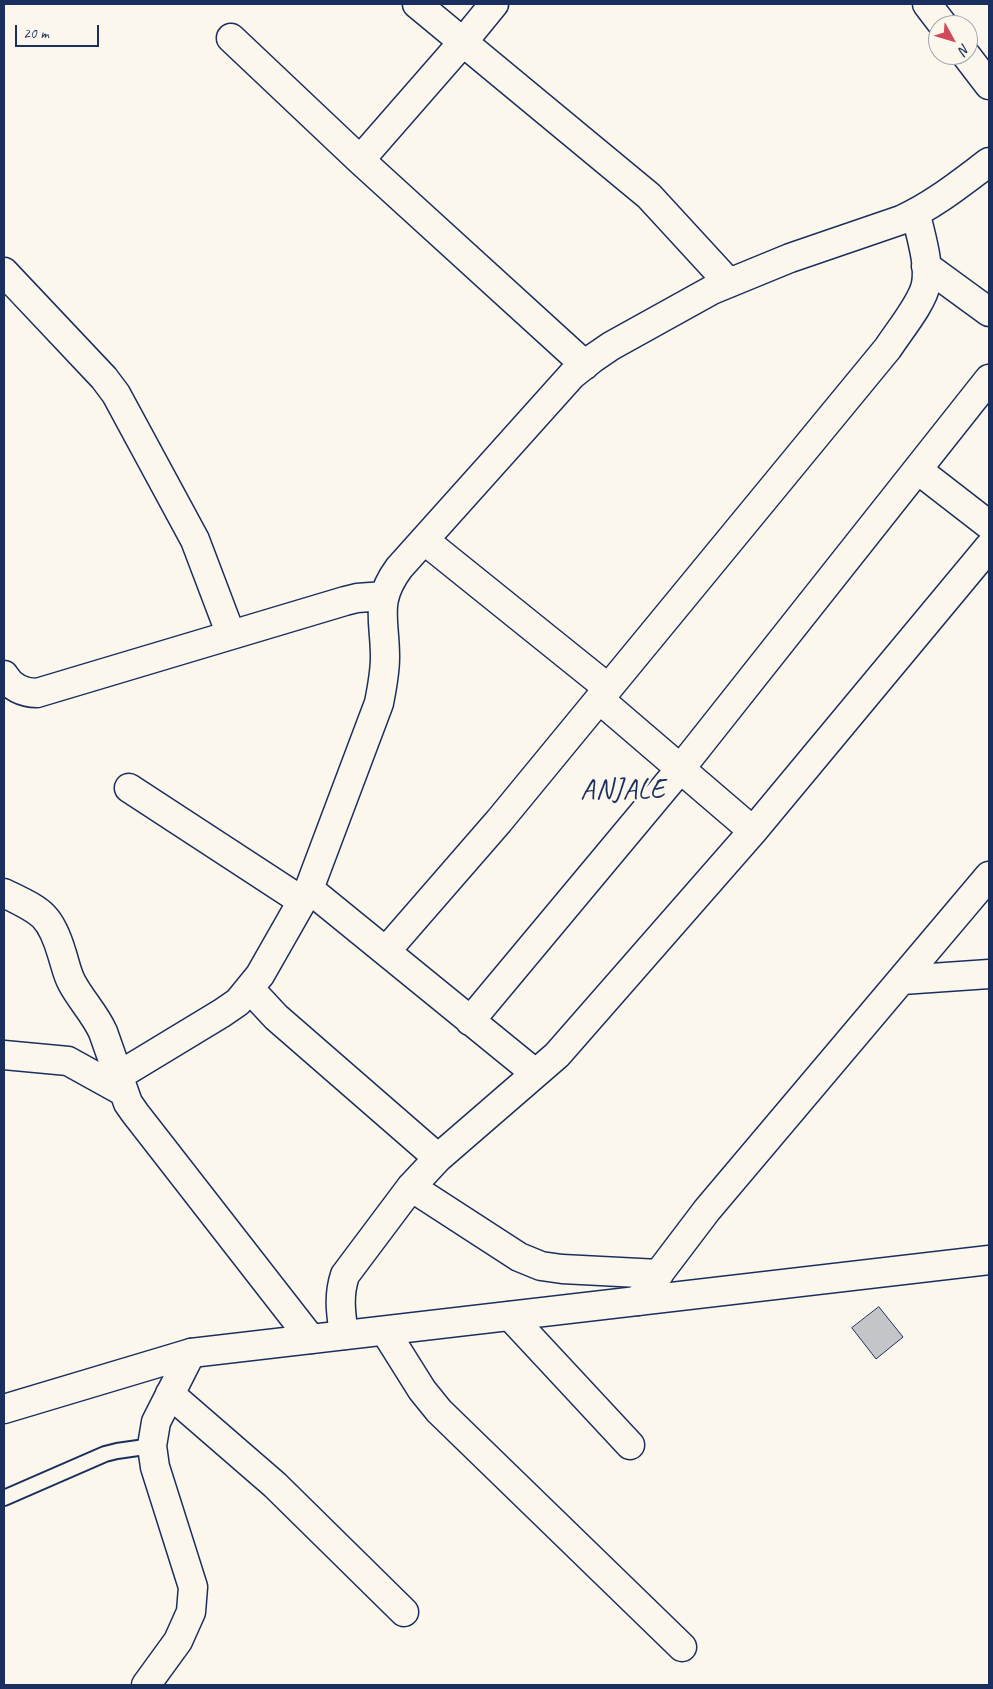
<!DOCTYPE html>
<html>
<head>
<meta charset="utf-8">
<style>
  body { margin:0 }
  #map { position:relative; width:993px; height:1689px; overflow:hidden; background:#fbf7ec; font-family:Caveat,sans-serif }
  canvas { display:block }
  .frame { position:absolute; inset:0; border:5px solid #1b2f5e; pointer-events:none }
  .north { position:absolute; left:928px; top:15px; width:50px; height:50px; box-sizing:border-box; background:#fbf7ec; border:1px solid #a1a7b3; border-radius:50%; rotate:129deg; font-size:14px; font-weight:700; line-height:20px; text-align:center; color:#1b2f5e }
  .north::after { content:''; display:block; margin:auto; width:18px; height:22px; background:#d1495b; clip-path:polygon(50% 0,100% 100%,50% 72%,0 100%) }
  .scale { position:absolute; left:15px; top:25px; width:84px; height:22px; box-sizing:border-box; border:2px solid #1b2f5e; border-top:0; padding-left:6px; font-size:15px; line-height:18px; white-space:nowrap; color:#1b2f5e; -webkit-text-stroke:4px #fbf7ec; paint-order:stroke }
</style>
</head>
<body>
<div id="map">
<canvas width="993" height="1689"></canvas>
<div class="frame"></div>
<div class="north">N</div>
<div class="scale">20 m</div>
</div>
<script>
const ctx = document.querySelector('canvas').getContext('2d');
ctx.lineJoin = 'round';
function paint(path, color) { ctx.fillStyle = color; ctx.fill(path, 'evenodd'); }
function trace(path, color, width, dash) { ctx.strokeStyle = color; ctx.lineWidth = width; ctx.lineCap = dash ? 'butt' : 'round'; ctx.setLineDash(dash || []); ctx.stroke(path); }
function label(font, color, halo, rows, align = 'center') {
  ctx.font = font + ' Caveat,sans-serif'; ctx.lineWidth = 5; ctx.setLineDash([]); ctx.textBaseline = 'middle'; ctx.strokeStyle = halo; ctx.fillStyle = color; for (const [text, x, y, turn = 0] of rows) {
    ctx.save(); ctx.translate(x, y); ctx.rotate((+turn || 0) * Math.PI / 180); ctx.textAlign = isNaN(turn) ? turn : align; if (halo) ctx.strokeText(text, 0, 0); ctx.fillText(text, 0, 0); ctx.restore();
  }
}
const building = new Path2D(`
  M 879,1307 L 903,1337 L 876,1359 L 852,1328 Z`);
const lane = new Path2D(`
  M 4,1498 L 105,1454 L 117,1451 L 152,1446`);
const street = new Path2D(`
  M 417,4 L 649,196 L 729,283
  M 927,4 L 943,25
  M 231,38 L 360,160 L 585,365
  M 966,55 L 989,85
  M 360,160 L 463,42 L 494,4
  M 926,266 L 989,312
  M 4,272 L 104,378 L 116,394 L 195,540 L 231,635
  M 918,470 L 989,525
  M 424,540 L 608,688
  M 4,675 C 11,687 23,693 37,693 L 345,601 L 357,598 L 384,596
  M 599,699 L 753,831
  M 129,788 L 302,901
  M 309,889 L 535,1073
  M 4,893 C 40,911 50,913 62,954 C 65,963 67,974 72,983 C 81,1000 95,1014 103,1032 L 128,1103 L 135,1113 L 311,1339
  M 386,951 L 499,821 L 888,348 C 899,331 923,302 926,284 C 930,263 920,234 916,214
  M 902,980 L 989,974
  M 250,989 L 276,1017 L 438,1158
  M 470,1021 L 681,768 L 989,379
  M 4,1055 L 68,1061 L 124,1092
  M 118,1076 L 222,1013 L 238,1002 L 260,975 L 309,889 L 379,703 C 382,688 385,673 385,657 C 385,619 374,602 399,568 L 572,375 L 592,359 L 611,346 L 712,290 L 790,258 L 901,220 C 934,205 961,183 989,162
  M 411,1187 L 519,1257 L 541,1266 L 562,1269 L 659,1274
  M 638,1301 L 707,1210 L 989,876
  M 510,1316 L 630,1445
  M 385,1331 L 422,1390 L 439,1411 L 682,1647
  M 344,1335 C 341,1314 338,1296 345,1275 L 411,1187 L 438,1158 L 557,1055 L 753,831 L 989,547
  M 170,1394 L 275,1485 L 404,1612`);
const secondary = new Path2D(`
  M 146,1685 L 178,1641 L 191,1612 L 193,1587 L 155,1467 L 152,1446 L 156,1422 L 191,1353`);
const primary = new Path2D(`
  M 4,1409 L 191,1353 L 989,1260`);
const quarterNames = [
  ["ANJALE",623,791]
];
paint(building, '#c3c5c9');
trace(building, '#1b2f5e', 1);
trace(lane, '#1b2f5e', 18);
trace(street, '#1b2f5e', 31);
trace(secondary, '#1b2f5e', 31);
trace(primary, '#1b2f5e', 31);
trace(lane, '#fbf7ec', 14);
trace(street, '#fbf7ec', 28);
trace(secondary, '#fbf7ec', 28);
trace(primary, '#fbf7ec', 28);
ctx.letterSpacing = '1px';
label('28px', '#1b2f5e', '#fbf7ec', quarterNames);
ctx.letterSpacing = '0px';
</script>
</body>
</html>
